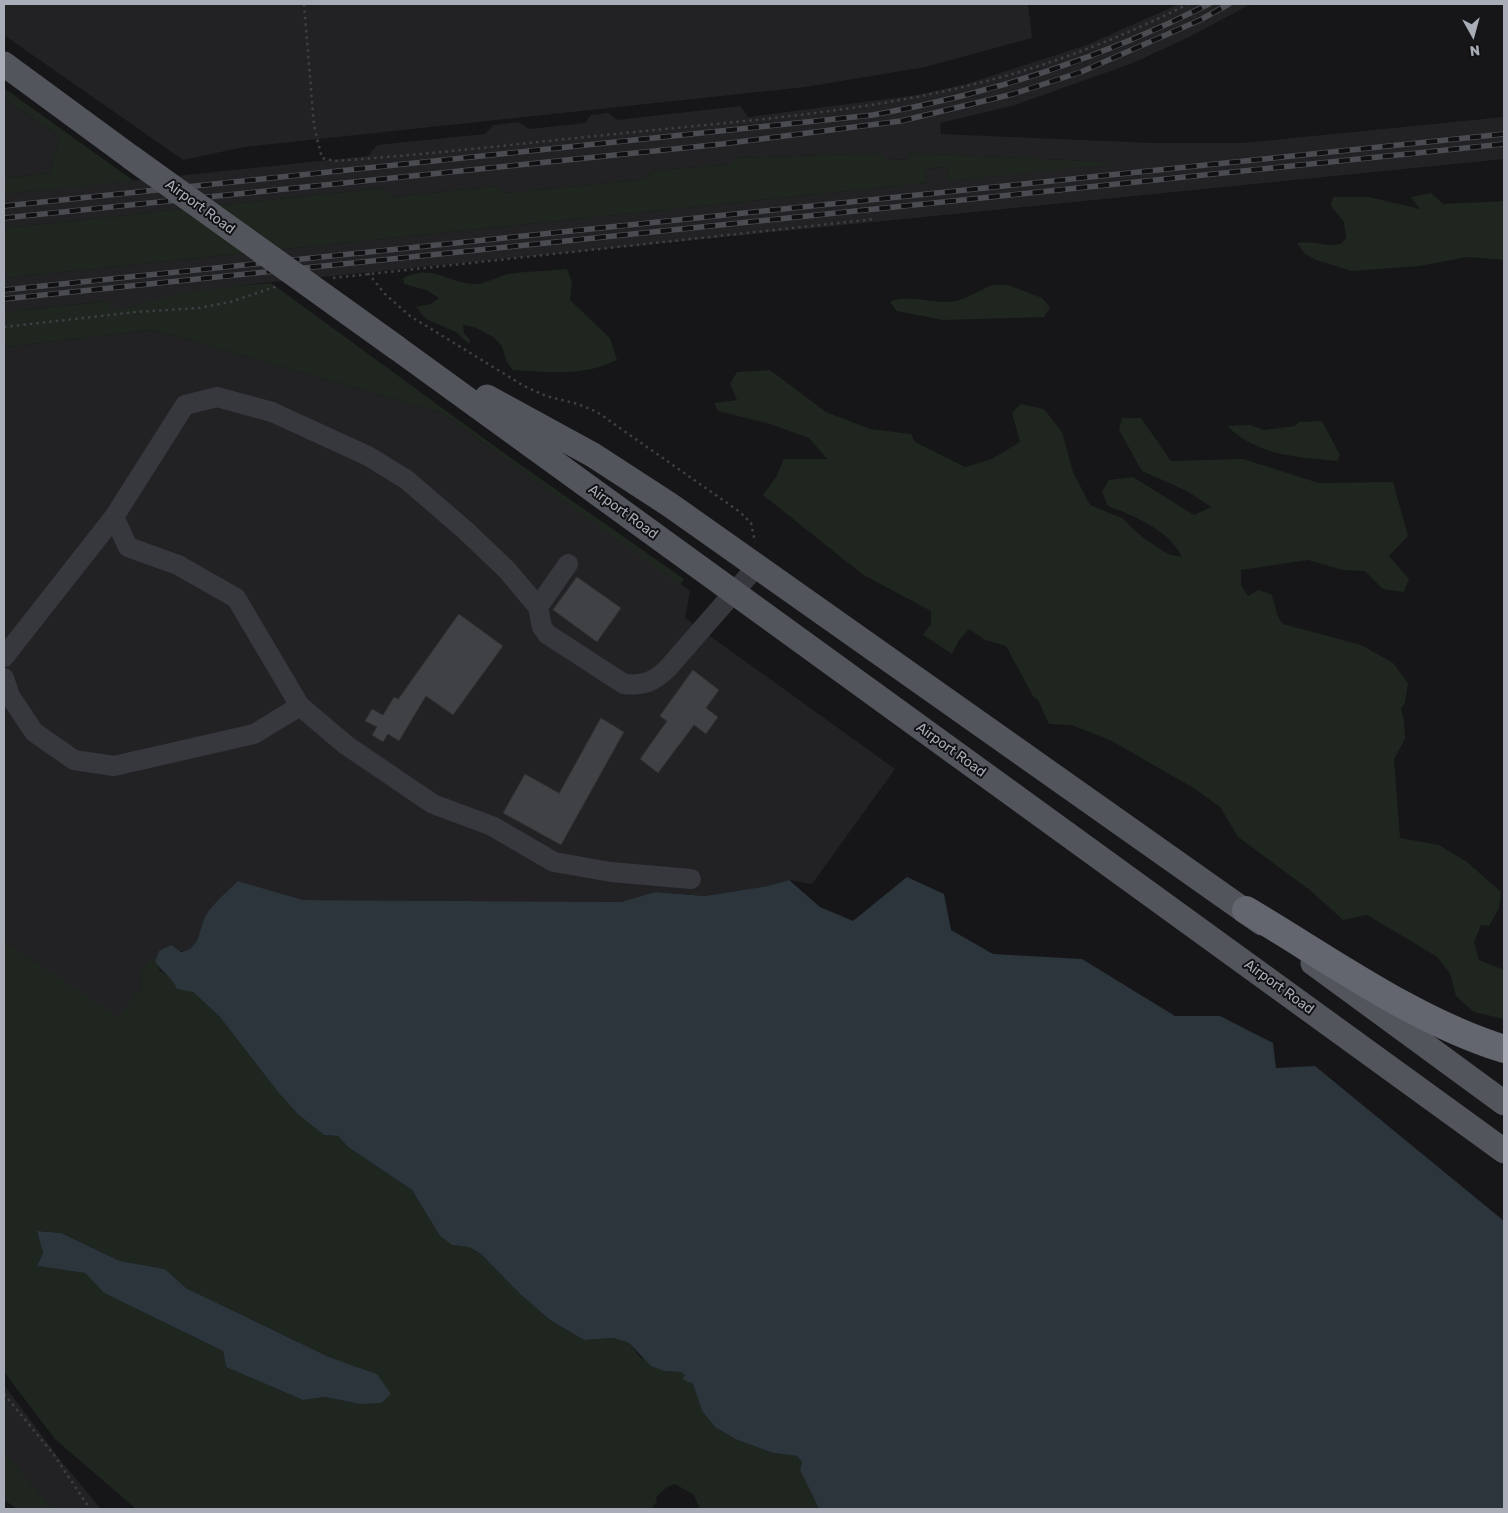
<!DOCTYPE html>
<html>
<head>
<meta charset="utf-8">
<style>
  body { margin:0 }
  #map { position:relative; width:1508px; height:1513px; overflow:hidden; background:#161618; font-family:Rubik,sans-serif }
  canvas { display:block }
  .frame { position:absolute; inset:0; border:5px solid #a8adb8; pointer-events:none }
  .north { position:absolute; left:1448px; top:10px; width:50px; height:50px; -webkit-text-stroke:4px #111113; paint-order:stroke; rotate:173deg; font-size:14px; font-weight:700; line-height:20px; text-align:center; color:#a8adb8 }
  .north::after { content:''; display:block; margin:auto; width:18px; height:22px; background:#a8adb8; clip-path:polygon(50% 0,100% 100%,50% 72%,0 100%) }
</style>
</head>
<body>
<div id="map">
<canvas width="1508" height="1513"></canvas>
<div class="frame"></div>
<div class="north">N</div>
</div>
<script>
const ctx = document.querySelector('canvas').getContext('2d');
ctx.lineJoin = 'round';
function paint(path, color) { ctx.fillStyle = color; ctx.fill(path, 'evenodd'); }
function trace(path, color, width, dash) { ctx.strokeStyle = color; ctx.lineWidth = width; ctx.lineCap = dash ? 'butt' : 'round'; ctx.setLineDash(dash || []); ctx.stroke(path); }
function label(font, color, halo, rows, align = 'center') {
  ctx.font = font + ' Rubik,sans-serif'; ctx.lineWidth = 4; ctx.setLineDash([]); ctx.textBaseline = 'middle'; ctx.strokeStyle = halo; ctx.fillStyle = color; for (const [text, x, y, turn = 0] of rows) {
    ctx.save(); ctx.translate(x, y); ctx.rotate((+turn || 0) * Math.PI / 180); ctx.textAlign = isNaN(turn) ? turn : align; if (halo) ctx.strokeText(text, 0, 0); ctx.fillText(text, 0, 0); ctx.restore();
  }
}
const built = new Path2D(`
  M 4,4 L 1028,4 L 1032,38 L 925,67 L 805,87 L 244,147 L 183,160 L 4,35 Z
  M 1179,4 L 1251,4 L 1189,37 L 1133,63 L 1015,105 L 940,123 L 941,134 L 1152,143 L 1243,143 L 1504,117 L 1504,159 L 253,284 L 160,299 L 128,310 L 108,310 L 107,301 L 4,312 L 4,278 L 926,183 L 925,169 L 947,167 L 948,181 L 1110,162 L 912,153 L 910,160 L 886,159 L 883,153 L 735,158 L 732,164 L 650,171 L 647,179 L 506,193 L 497,186 L 394,197 L 382,188 L 4,228 L 4,194 L 368,156 L 377,145 L 485,134 L 494,125 L 518,122 L 529,129 L 585,123 L 591,115 L 608,113 L 617,120 L 740,106 L 748,117 L 917,95 L 966,84 L 1087,45 Z
  M 4,98 L 59,137 L 50,173 L 4,178 Z
  M 154,330 L 442,413 L 690,591 L 685,618 L 895,769 L 812,884 L 789,880 L 768,886 L 705,896 L 655,892 L 621,902 L 303,900 L 238,881 L 200,933 L 194,946 L 187,951 L 159,951 L 156,959 L 151,960 L 140,973 L 142,987 L 119,1017 L 97,1005 L 4,942 L 4,347 Z
  M 4,1385 L 62,1462 L 101,1509 L 53,1509 L 4,1452 Z`);
const green = new Path2D(`
  M 4,88 L 134,181 L 4,194 L 4,178 L 50,173 L 59,137 L 4,98 Z
  M 883,153 L 886,159 L 909,160 L 912,153 L 1110,162 L 1111,164 L 948,181 L 947,167 L 925,169 L 926,183 L 4,278 L 4,228 L 382,188 L 394,197 L 497,186 L 506,193 L 647,179 L 650,171 L 732,164 L 735,158 Z
  M 1431,193 L 1443,204 L 1504,201 L 1504,260 L 1468,257 L 1419,266 L 1352,271 L 1316,260 L 1304,253 L 1297,243 C 1313,240 1323,247 1341,244 L 1346,238 L 1344,222 L 1331,206 L 1333,197 L 1369,197 L 1420,209 L 1411,197 Z
  M 567,269 L 572,282 L 570,300 L 610,338 L 617,360 C 582,377 549,372 513,370 C 503,359 506,354 501,345 C 495,336 473,325 463,325 L 464,333 L 470,340 L 469,344 L 456,332 L 426,319 L 416,307 L 431,304 L 439,298 L 426,290 L 404,284 L 403,278 C 435,263 447,284 475,284 C 486,284 498,276 509,274 C 527,271 548,271 567,269 Z
  M 271,283 L 508,456 L 684,579 L 680,585 L 442,413 L 154,330 L 4,347 L 4,312 L 108,301 L 109,310 C 130,310 141,303 162,298 C 197,290 234,286 271,283 Z
  M 992,285 L 1008,285 L 1042,298 L 1050,307 L 1044,317 L 943,320 L 897,311 L 890,302 C 905,293 936,305 956,301 C 962,300 984,289 992,285 Z
  M 770,370 L 826,412 L 870,429 L 911,434 L 915,442 L 965,467 L 992,459 L 1020,442 L 1012,413 L 1021,404 L 1044,409 L 1062,432 L 1073,472 L 1090,505 L 1122,518 L 1142,537 L 1168,554 L 1182,557 C 1170,531 1135,516 1108,506 L 1102,492 L 1109,480 L 1133,477 L 1194,515 L 1211,507 L 1187,491 L 1142,471 L 1119,430 L 1122,418 L 1141,418 L 1171,461 L 1243,459 L 1319,483 L 1393,482 L 1408,536 L 1389,556 L 1409,579 L 1404,592 L 1383,589 L 1365,571 L 1343,570 L 1308,560 L 1241,570 L 1241,585 L 1248,596 L 1258,590 L 1271,594 C 1276,604 1275,615 1283,624 L 1361,645 L 1393,663 L 1408,683 L 1405,703 L 1401,709 L 1404,720 L 1405,739 L 1394,759 L 1400,838 L 1439,845 L 1467,862 L 1501,892 L 1499,908 L 1489,926 L 1481,925 L 1474,942 L 1479,960 L 1504,970 L 1504,1019 L 1474,1012 L 1456,996 L 1450,973 L 1436,956 L 1367,915 L 1343,920 L 1311,891 L 1238,837 L 1220,807 L 1195,789 L 1112,741 L 1072,725 L 1049,724 L 1038,700 L 1033,696 L 1006,646 L 985,640 L 969,629 L 959,640 L 952,654 L 923,635 L 931,624 L 931,611 L 862,574 L 763,495 L 776,477 L 784,459 L 827,459 L 809,438 L 770,424 L 718,411 L 714,403 L 737,400 L 730,384 L 737,372 Z
  M 1322,421 L 1340,455 L 1337,461 C 1296,457 1258,456 1227,426 L 1250,425 L 1264,430 L 1295,426 L 1299,422 Z
  M 4,942 L 118,1017 L 142,987 L 140,973 L 151,959 L 156,959 L 160,971 L 193,992 L 219,1016 L 278,1092 L 324,1135 L 338,1136 L 348,1147 L 412,1190 L 440,1236 L 452,1245 L 469,1247 L 481,1254 L 520,1294 L 550,1320 L 584,1340 L 613,1338 L 629,1343 L 639,1356 L 664,1371 L 681,1372 L 685,1375 L 682,1379 L 693,1384 L 702,1411 L 715,1427 L 735,1439 L 773,1453 L 797,1456 L 802,1462 L 800,1470 L 819,1509 L 700,1509 L 694,1495 L 675,1484 L 667,1487 L 656,1497 L 657,1501 L 651,1509 L 136,1509 L 55,1439 L 4,1372 ZM 37,1231 L 61,1233 L 120,1261 L 165,1269 L 186,1288 L 329,1357 L 377,1374 L 360,1404 L 325,1397 L 303,1400 L 226,1367 L 223,1351 L 104,1293 L 85,1273 L 37,1266 L 43,1253 Z
  M 4,1452 L 53,1509 L 17,1509 L 4,1500 Z`);
const water = new Path2D(`
  M 907,877 L 944,894 L 951,930 L 993,954 L 1082,959 L 1175,1016 L 1220,1016 L 1273,1043 L 1276,1068 L 1315,1066 L 1504,1221 L 1504,1509 L 819,1509 L 800,1470 L 802,1462 L 797,1456 L 773,1453 L 735,1439 L 715,1427 L 702,1411 L 693,1384 L 682,1379 L 685,1375 L 681,1372 L 664,1371 L 651,1366 L 629,1343 L 613,1338 L 584,1340 L 550,1320 L 520,1294 L 481,1254 L 469,1247 L 452,1245 L 440,1236 L 412,1190 L 348,1147 L 338,1136 L 324,1135 L 298,1114 L 278,1092 L 219,1016 L 193,992 L 177,989 C 172,977 162,973 155,961 L 159,951 L 171,945 L 181,952 C 202,949 198,926 208,912 C 216,901 228,891 238,881 L 303,900 L 621,902 L 655,892 L 705,896 L 768,886 L 789,880 L 820,907 L 853,921 Z
  M 37,1231 L 61,1233 L 120,1261 L 165,1269 L 186,1288 L 329,1357 L 377,1374 L 391,1394 L 381,1403 L 360,1404 L 325,1397 L 303,1400 L 226,1367 L 223,1351 L 104,1293 L 85,1273 L 37,1266 L 43,1253 Z`);
const building = new Path2D(`
  M 577,577 L 621,608 L 597,642 L 553,610 Z
  M 459,614 L 503,646 L 453,715 L 426,696 L 399,741 L 388,734 L 383,742 L 372,735 L 377,727 L 365,721 L 372,709 L 383,715 L 394,697 L 398,699 Z
  M 693,670 L 719,690 L 706,708 L 718,717 L 706,734 L 694,725 L 658,773 L 640,759 L 667,721 L 660,716 Z
  M 601,718 L 624,732 L 561,845 L 503,813 L 525,774 L 559,793 Z`);
const path = new Path2D(`
  M 304,4 L 314,126 L 322,158 L 335,161 C 438,154 542,141 645,131 C 755,120 867,111 975,84 C 1049,66 1121,38 1188,4
  M 368,273 L 385,294 L 410,316 L 524,386 L 546,396 L 578,404 L 597,412 L 740,512 L 751,523 L 755,542
  M 333,278 L 875,219
  M 4,327 L 136,312 L 199,308 L 230,302 L 278,286
  M 4,1394 L 54,1455 L 90,1509`);
const minor = new Path2D(`
  M 568,564 L 538,607 L 542,627 L 547,634 L 624,684 C 643,686 654,682 668,668 L 757,566
  M 538,607 L 507,570 L 465,530 L 407,480 L 368,456 L 272,412 L 217,397 L 185,405 L 114,517 L 128,547 L 178,565 L 236,598 L 300,706 L 346,745 L 433,804 L 492,826 L 554,862 L 611,872 L 691,879
  M 4,657 L 114,517
  M 4,678 L 10,696 L 34,732 L 74,760 L 114,766 L 254,734 L 300,706`);
const major = new Path2D(`
  M 4,64 L 132,158
  M 397,348 L 1504,1151
  M 487,397 L 593,455 L 670,505 L 1262,923
  M 1313,963 L 1504,1103`);
const highway = new Path2D(`
  M 1246,910 C 1329,959 1412,1020 1504,1049`);
const rail = new Path2D(`
  M 4,206 L 873,115 C 991,94 1102,58 1209,4
  M 4,218 L 722,144 L 901,121 L 1013,94 L 1081,72 L 1200,20 L 1229,4
  M 4,290 L 1504,134
  M 4,299 L 1504,144`);
const majorBridge = new Path2D(`
  M 132,158 L 397,348`);
const streetNames = [
  ["Airport Road",200,207,36],
  ["Airport Road",623,512,36],
  ["Airport Road",951,750,36],
  ["Airport Road",1279,987,36]
];
paint(built, '#222225');
paint(green, '#1e261f');
paint(water, '#2c353c');
paint(building, '#404145');
trace(building, '#303034', 1);
trace(path, '#3d3f44', 2.5, [2.5, 4]);
trace(minor, '#37383d', 20);
trace(major, '#53555c', 25);
trace(highway, '#63666e', 28);
trace(rail, '#4a4c52', 5.5);
trace(rail, '#111113', 4, [11]);
trace(majorBridge, '#53555c', 25);
label('14px', '#a8adb8', '#111113', streetNames);
</script>
</body>
</html>
